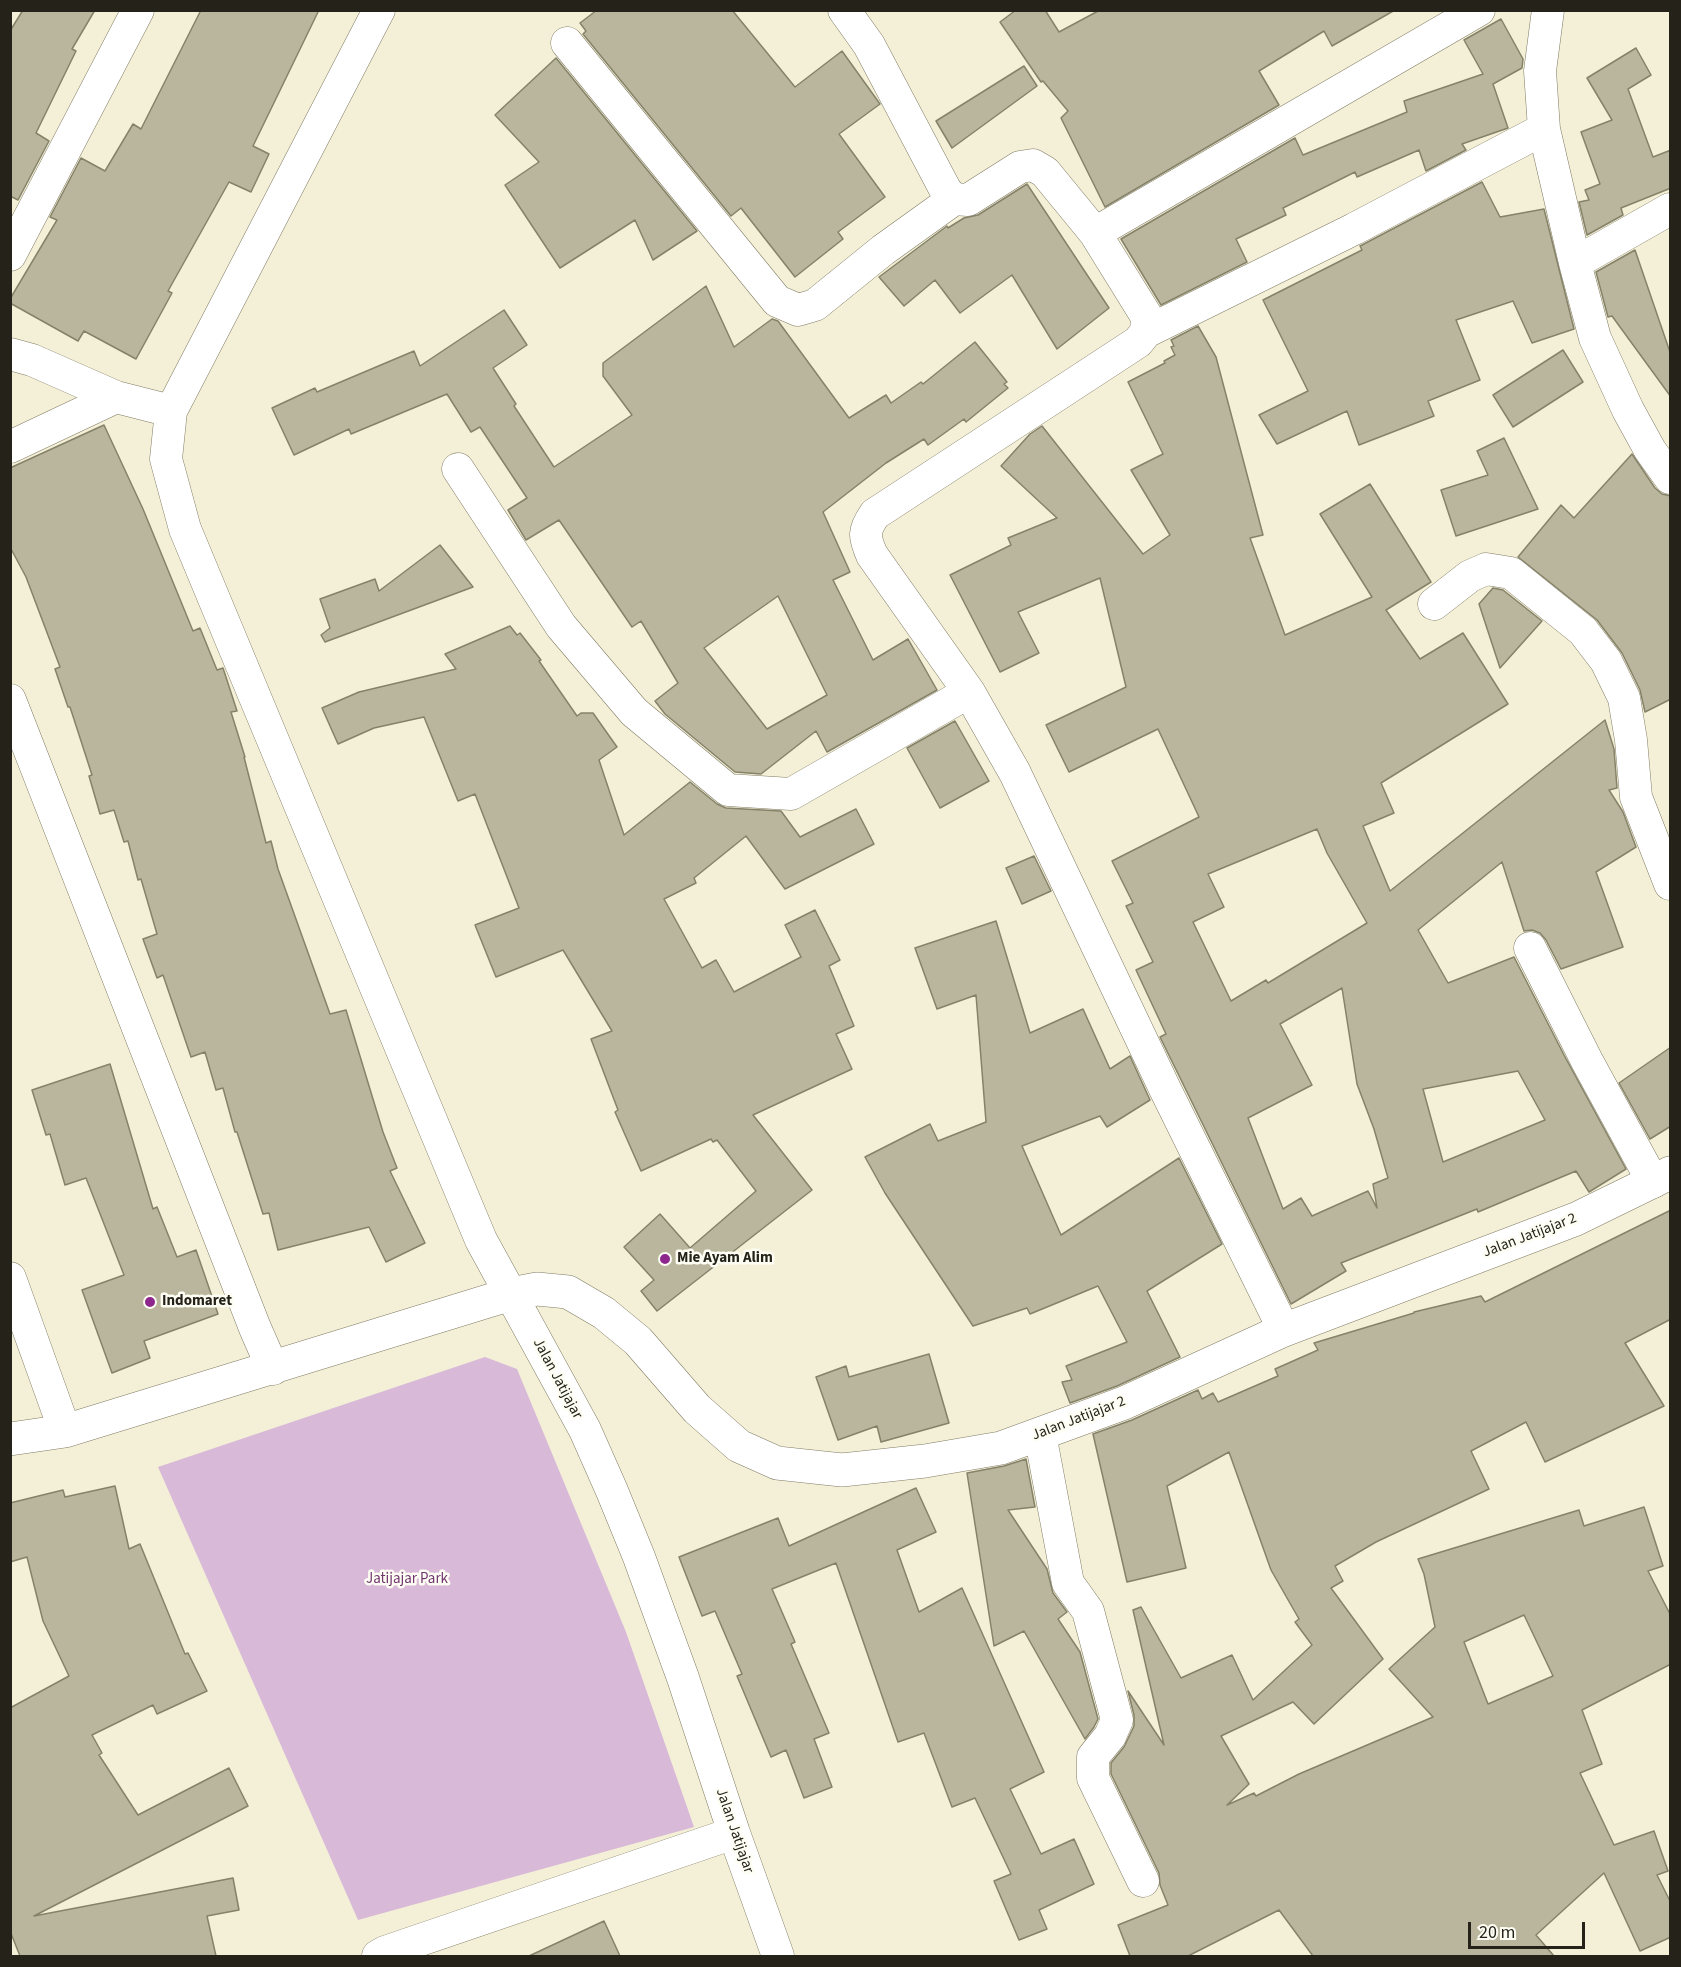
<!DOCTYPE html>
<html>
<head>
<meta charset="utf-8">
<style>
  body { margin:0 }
  #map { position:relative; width:1681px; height:1967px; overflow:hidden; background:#f4f0d7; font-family:"Source Sans 3",sans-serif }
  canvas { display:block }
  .frame { position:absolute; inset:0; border:12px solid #242219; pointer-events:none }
  .scale { position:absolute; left:1468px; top:1922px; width:117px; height:27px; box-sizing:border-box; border:3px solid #242219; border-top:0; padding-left:8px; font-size:18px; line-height:21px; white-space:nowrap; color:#242219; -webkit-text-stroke:4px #fefdf3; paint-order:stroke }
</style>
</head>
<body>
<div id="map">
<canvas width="1681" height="1967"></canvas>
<div class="frame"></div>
<div class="scale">20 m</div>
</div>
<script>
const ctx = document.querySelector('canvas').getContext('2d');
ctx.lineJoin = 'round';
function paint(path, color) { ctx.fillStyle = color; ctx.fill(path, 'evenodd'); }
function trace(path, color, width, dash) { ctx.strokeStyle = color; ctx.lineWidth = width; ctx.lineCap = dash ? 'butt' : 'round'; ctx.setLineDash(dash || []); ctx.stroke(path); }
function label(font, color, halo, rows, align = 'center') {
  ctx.font = font + ' "Source Sans 3",sans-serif'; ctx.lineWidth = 5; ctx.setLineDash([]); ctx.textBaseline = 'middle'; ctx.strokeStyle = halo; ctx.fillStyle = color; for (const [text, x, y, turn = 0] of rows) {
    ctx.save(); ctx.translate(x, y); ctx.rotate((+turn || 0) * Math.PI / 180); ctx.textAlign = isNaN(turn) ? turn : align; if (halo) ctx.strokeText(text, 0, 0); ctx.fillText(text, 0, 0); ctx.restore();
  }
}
const green = new Path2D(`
  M 485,1357 L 517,1369 L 626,1632 L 694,1827 L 358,1920 L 158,1467 Z`);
const building = new Path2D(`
  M 23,10 L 95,10 L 72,49 L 76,51 L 36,133 L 49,141 L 18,200 L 10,196 L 10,31 Z
  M 201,10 L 319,10 L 253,146 L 269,154 L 251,192 L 229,182 L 168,291 L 172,293 L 136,359 L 84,331 L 78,341 L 10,303 L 10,299 L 57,220 L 50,217 L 81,158 L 105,171 L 133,124 L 141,129 Z
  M 597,10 L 732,10 L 795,87 L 842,51 L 880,104 L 839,134 L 885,197 L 838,232 L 843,239 L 795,277 L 741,208 L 731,216 L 583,34 L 586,31 L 580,23 Z
  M 1016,10 L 1045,10 L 1059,32 L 1100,10 L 1395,10 L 1332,46 L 1324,31 L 1259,71 L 1279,105 L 1105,207 L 1061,118 L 1068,111 L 1043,81 L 1041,82 L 1000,22 Z
  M 1501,19 L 1523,59 L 1522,68 L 1493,84 L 1508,128 L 1462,144 L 1466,150 L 1426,171 L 1419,150 L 1357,177 L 1355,172 L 1283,208 L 1286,215 L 1236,239 L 1247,262 L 1161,305 L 1121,239 L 1295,138 L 1303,155 L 1407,112 L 1404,101 L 1483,74 L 1464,40 Z
  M 1636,48 L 1651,75 L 1628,89 L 1653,157 L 1671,150 L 1671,188 L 1621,208 L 1623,215 L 1587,235 L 1579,202 L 1589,200 L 1585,190 L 1600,184 L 1581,132 L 1612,120 L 1587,78 Z
  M 556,58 L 697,231 L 653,260 L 635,220 L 560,268 L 505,185 L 539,162 L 495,115 Z
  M 1024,66 L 1037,86 L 952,148 L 936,121 Z
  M 1482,182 L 1500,217 L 1544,209 L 1574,329 L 1532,343 L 1513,301 L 1456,320 L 1480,380 L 1428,401 L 1434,416 L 1359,445 L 1347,411 L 1277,444 L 1259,415 L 1308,391 L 1263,300 L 1362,250 L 1360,246 L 1362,245 Z
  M 1027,184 L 1109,308 L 1057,349 L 1012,275 L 960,313 L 935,280 L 904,306 L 879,277 L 947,226 L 948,228 L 964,218 L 978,215 Z
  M 1635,250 L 1671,355 L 1671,397 L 1612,316 L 1608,317 L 1596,272 Z
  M 706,286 L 734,347 L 772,319 L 778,321 L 849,418 L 886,395 L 891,403 L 921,382 L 923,384 L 975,342 L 1007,382 L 1004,384 L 1008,388 L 966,422 L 964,419 L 928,445 L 924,439 L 886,463 L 823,512 L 850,572 L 833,580 L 873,660 L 908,639 L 937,690 L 827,752 L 816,731 L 761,774 L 735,772 L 665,714 L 655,701 L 678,683 L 641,621 L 632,627 L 559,520 L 526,540 L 508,510 L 527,498 L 480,427 L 471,432 L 447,394 L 351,434 L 349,429 L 294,455 L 272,408 L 315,388 L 317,392 L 414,351 L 420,366 L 504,310 L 527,345 L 493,368 L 516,404 L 514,406 L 554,467 L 632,415 L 603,376 L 603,363 ZM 778,596 L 827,695 L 767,729 L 704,648 Z
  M 1198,326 L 1216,357 L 1263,535 L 1250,538 L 1285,635 L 1372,597 L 1320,514 L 1370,484 L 1431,582 L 1386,610 L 1420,659 L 1463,633 L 1508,704 L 1381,783 L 1394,813 L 1363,826 L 1390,891 L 1605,720 L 1614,749 L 1617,788 L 1609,790 L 1623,812 L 1636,847 L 1596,872 L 1623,947 L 1561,969 L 1546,940 L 1540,933 L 1532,930 L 1524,931 L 1502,862 L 1418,930 L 1448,983 L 1514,957 L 1564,1055 L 1626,1169 L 1589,1192 L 1576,1171 L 1478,1212 L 1477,1209 L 1341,1263 L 1346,1271 L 1291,1304 L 1160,1037 L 1166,1034 L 1136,970 L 1153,962 L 1126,906 L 1133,903 L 1112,861 L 1199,817 L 1158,729 L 1069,772 L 1046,725 L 1126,687 L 1100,578 L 1018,612 L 1039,653 L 1000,672 L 950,575 L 1011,545 L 1008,538 L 1057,518 L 1001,466 L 1030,434 L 1042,426 L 1143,554 L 1170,535 L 1131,470 L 1163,454 L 1128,382 L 1165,363 L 1164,361 L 1175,355 L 1171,347 L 1174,346 L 1171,340 ZM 1317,829 L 1327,853 L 1367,923 L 1268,983 L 1266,980 L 1231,1001 L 1193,922 L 1224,907 L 1208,874 ZM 1342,988 L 1357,1084 L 1374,1129 L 1388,1178 L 1373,1184 L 1377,1208 L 1368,1191 L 1312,1216 L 1301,1198 L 1283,1209 L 1248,1118 L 1312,1085 L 1280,1024 ZM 1518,1071 L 1545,1120 L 1443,1162 L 1423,1089 Z
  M 1563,350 L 1583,382 L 1513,427 L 1493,395 Z
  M 104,425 L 143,509 L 193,631 L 200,628 L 217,670 L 223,668 L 237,711 L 231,712 L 245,757 L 244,757 L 266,843 L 271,841 L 278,869 L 330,1014 L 346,1010 L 383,1132 L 397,1168 L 390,1171 L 425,1243 L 386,1262 L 369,1227 L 278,1250 L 269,1213 L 263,1214 L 237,1132 L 235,1132 L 223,1088 L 216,1090 L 205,1052 L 191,1057 L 163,975 L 157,978 L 143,939 L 157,934 L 141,879 L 138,880 L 128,841 L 124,842 L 114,810 L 100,814 L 89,776 L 92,775 L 70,707 L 68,707 L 55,669 L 60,667 L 26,577 L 10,547 L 10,468 Z
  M 1504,438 L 1538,509 L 1456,536 L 1441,490 L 1488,475 L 1477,451 Z
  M 1632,454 L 1655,488 L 1662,494 L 1671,496 L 1671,699 L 1645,712 L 1640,690 L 1622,653 L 1597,620 L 1518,557 L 1561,505 L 1574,518 Z
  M 440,545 L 473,587 L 325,642 L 321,635 L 330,628 L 320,599 L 375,579 L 379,591 Z
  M 1493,588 L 1503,590 L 1542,621 L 1500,668 L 1479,604 Z
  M 510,626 L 517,635 L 520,633 L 541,660 L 539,661 L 577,716 L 581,713 L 593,713 L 617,747 L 599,760 L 624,835 L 690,782 L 717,804 L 726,808 L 781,811 L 800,837 L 856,809 L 874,844 L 785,889 L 746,836 L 694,878 L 696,883 L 664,899 L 702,968 L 716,960 L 734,992 L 801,957 L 785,925 L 815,910 L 840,960 L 829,966 L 854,1026 L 836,1034 L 852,1069 L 753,1115 L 812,1190 L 657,1311 L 641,1291 L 654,1280 L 624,1247 L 660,1214 L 690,1248 L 756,1191 L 717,1140 L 713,1142 L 711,1139 L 641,1171 L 615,1112 L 618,1110 L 591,1039 L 612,1031 L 563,950 L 496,977 L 475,925 L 519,908 L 475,794 L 458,801 L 424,717 L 374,728 L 338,744 L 322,708 L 359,692 L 456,669 L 445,654 Z
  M 955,721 L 989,781 L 940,808 L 907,748 Z
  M 1034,856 L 1051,891 L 1022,904 L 1006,868 Z
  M 996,921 L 1030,1033 L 1083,1009 L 1110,1069 L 1130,1056 L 1150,1100 L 1107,1127 L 1100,1116 L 1022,1146 L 1061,1235 L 1179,1158 L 1222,1244 L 1147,1291 L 1180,1357 L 1117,1386 L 1070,1403 L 1062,1382 L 1072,1380 L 1066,1366 L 1127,1342 L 1098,1286 L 1030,1314 L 1027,1308 L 973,1326 L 885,1193 L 865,1157 L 930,1124 L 938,1141 L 986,1122 L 976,995 L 937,1009 L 915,948 Z
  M 1671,1047 L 1671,1126 L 1650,1139 L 1619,1083 Z
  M 110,1064 L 153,1209 L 157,1207 L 177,1257 L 196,1250 L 218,1314 L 144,1341 L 150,1358 L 112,1373 L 82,1290 L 124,1275 L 86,1178 L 65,1185 L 50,1134 L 46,1135 L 32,1090 Z
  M 1671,1210 L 1671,1319 L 1625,1343 L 1664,1406 L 1545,1462 L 1526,1422 L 1471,1451 L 1489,1489 L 1376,1542 L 1335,1566 L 1343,1581 L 1331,1588 L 1383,1659 L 1314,1724 L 1293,1702 L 1221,1736 L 1249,1784 L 1227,1805 L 1254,1793 L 1256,1796 L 1299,1774 L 1433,1717 L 1389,1669 L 1435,1627 L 1424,1574 L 1418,1559 L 1579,1510 L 1584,1526 L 1644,1507 L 1663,1566 L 1648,1571 L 1671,1616 L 1671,1664 L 1582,1710 L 1602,1764 L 1580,1773 L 1614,1845 L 1654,1831 L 1668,1871 L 1657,1875 L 1671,1903 L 1671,1937 L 1640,1951 L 1604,1873 L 1536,1935 L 1554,1956 L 1313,1956 L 1279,1910 L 1188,1956 L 1130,1956 L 1118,1925 L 1168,1905 L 1160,1885 L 1159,1873 L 1111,1774 L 1111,1763 L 1124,1747 L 1134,1726 L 1134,1715 L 1128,1691 L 1164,1745 L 1133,1610 L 1141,1607 L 1181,1678 L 1232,1655 L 1253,1700 L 1312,1645 L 1295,1622 L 1299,1619 L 1271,1570 L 1229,1452 L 1167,1486 L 1186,1568 L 1127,1582 L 1093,1434 L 1132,1420 L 1198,1390 L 1202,1399 L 1213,1393 L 1218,1402 L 1278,1376 L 1275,1369 L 1318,1350 L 1314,1343 L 1414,1313 L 1414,1312 L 1481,1296 L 1485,1302 ZM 1524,1615 L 1553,1676 L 1488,1704 L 1464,1642 Z
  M 929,1354 L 949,1423 L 881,1442 L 877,1426 L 838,1440 L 816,1377 L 846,1366 L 849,1377 Z
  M 1026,1459 L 1035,1507 L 1008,1510 L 1047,1569 L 1053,1593 L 1067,1612 L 1058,1619 L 1080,1652 L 1098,1719 L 1094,1727 L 1085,1739 L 1024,1631 L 994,1646 L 967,1473 L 1004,1466 Z
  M 115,1486 L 129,1549 L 140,1544 L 185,1654 L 188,1653 L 207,1691 L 157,1714 L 153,1705 L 92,1735 L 102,1753 L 99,1755 L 138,1815 L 229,1768 L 248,1806 L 34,1916 L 233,1878 L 239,1910 L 207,1916 L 216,1956 L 20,1956 L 10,1931 L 10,1708 L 69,1676 L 43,1621 L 27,1557 L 10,1562 L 10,1503 L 63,1490 L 65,1497 Z
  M 916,1488 L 936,1532 L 897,1550 L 919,1612 L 962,1588 L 1044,1772 L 1010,1789 L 1041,1854 L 1074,1839 L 1094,1884 L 1039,1910 L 1047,1929 L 1019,1940 L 994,1881 L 1011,1874 L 975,1798 L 952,1807 L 924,1733 L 898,1742 L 836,1563 L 772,1589 L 795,1642 L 791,1644 L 829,1733 L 814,1739 L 832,1787 L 804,1798 L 786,1750 L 771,1757 L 737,1676 L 742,1674 L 715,1611 L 702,1616 L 679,1557 L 778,1518 L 789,1546 Z
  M 604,1921 L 620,1956 L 529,1956 Z`);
const street = new Path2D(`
  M 379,10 L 171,411 L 166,459 L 185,529 L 481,1240 L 585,1430 L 612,1491 L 639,1557 L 683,1678 L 734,1833 L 778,1956
  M 844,10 L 869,45 L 946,191 L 954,199 L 968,200 L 1020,167 L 1033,165 L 1045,172 L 1095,233 L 1147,317 L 1146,332 L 1138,342 L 875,514 C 863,531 864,537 872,555 L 969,692 L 1015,773 L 1165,1089 L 1284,1330
  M 1548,10 L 1540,71 L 1544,129 L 1575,263 L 1595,338 L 1628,410 L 1650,450 L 1670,478
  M 567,43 L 777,301 L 798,310 L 815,305 L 883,250 L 954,199
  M 1095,233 L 1479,10
  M 10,255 L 138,10
  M 1575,263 L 1670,209
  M 1146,332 L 1354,229 L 1544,129
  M 10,354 L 32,360 L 116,397 L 171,411
  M 10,447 L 116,397
  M 458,469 L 561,626 L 634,712 L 728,790 L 791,794 L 969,692
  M 1434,604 L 1470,576 L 1486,569 L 1511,573 L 1583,631 L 1606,661 L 1624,698 L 1631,740 L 1636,797 L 1670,884
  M 10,700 L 255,1328 L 273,1369
  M 1530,948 L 1587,1061 L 1653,1182
  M 10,1278 L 65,1431
  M 1040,1434 L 1068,1583 L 1088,1611 L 1117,1720 L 1110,1736 L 1093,1757 L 1093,1778 L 1143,1881
  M 378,1956 L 385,1952 L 734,1833`);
const secondary = new Path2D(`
  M 10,1439 L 65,1431 L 511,1294 L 537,1289 L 568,1292 L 604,1313 L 638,1341 L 697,1409 L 739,1446 L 777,1463 L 842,1470 L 925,1461 L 1001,1448 L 1124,1403 L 1284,1330 L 1576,1219 L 1670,1173`);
const markers = [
  [665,1259,6,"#8d278d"],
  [150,1302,6,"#8d278d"]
];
const streetNames = [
  ["Jalan Jatijajar 2",1530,1236,-21],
  ["Jalan Jatijajar",557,1379,62],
  ["Jalan Jatijajar 2",1079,1419,-21],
  ["Jalan Jatijajar",734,1831,71]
];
const poiNames = [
  ["Mie Ayam Alim",677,1259],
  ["Indomaret",162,1302]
];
const parkNames = [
  ["Jatijajar Park",407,1580]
];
paint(green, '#d9b9d8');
paint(building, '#b9b69d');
trace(building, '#85826a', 1.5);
trace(street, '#807c65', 33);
trace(secondary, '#807c65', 34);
trace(street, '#fff', 32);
trace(secondary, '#fff', 33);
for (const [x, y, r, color] of markers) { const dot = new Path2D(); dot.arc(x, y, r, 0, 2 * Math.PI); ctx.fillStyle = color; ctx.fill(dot); trace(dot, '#fefdf3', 2); }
label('15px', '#242219', '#fefdf3', streetNames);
label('bold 15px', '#242219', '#fefdf3', poiNames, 'left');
label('15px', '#70346f', '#fefdf3', parkNames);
</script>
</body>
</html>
